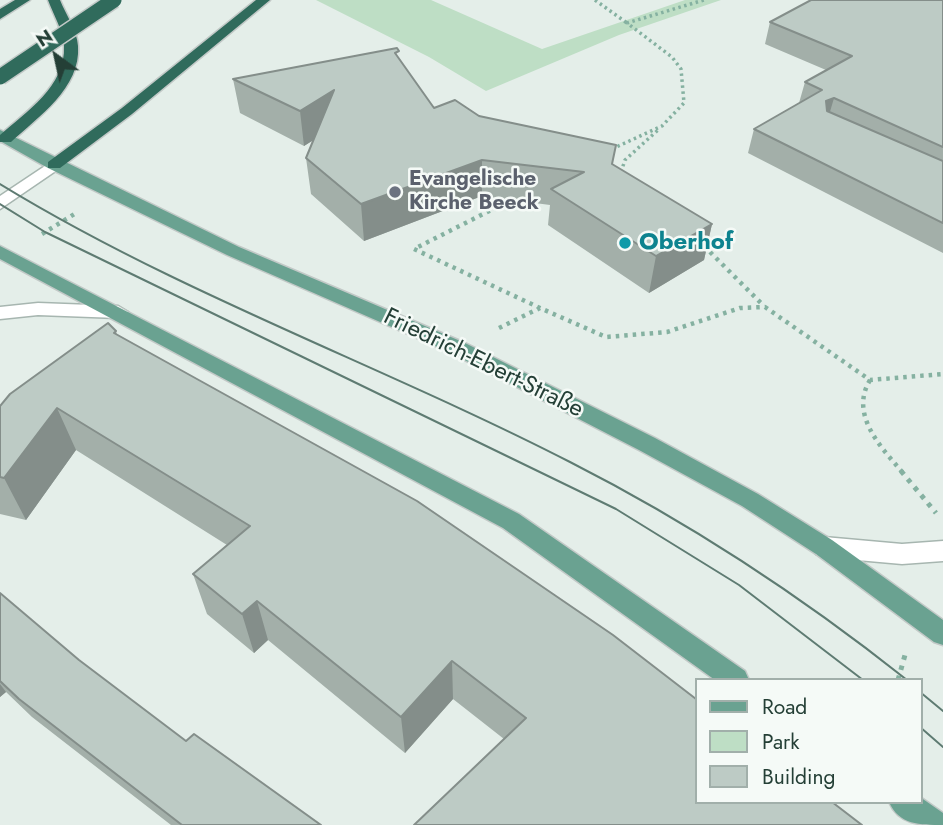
<!DOCTYPE html>
<html>
<head>
<meta charset="utf-8">
<style>
  body { margin:0 }
  #map { position:relative; width:943px; height:825px; overflow:hidden; background:#e4eee9; font-family:Jost,sans-serif }
  canvas { display:block }
  .legend { position:absolute; left:695px; top:678px; width:228px; height:126px; box-sizing:border-box; background:#f5faf7; border:2px solid #a1afaa; margin:0; padding:9px 12px; list-style:none; font-size:21px; color:#243f36 }
  .legend li { display:flex; align-items:center; gap:14px; height:35px }
  .legend b { width:35px; border:2px solid #a1afaa }
  .north { position:absolute; left:21px; top:21px; width:70px; height:70px; -webkit-text-stroke:5px #f5faf7; paint-order:stroke; rotate:327deg; font-size:19px; font-weight:700; line-height:28px; text-align:center; color:#243f36 }
  .north::after { content:''; display:block; margin:auto; width:24px; height:32px; background:#243f36; clip-path:polygon(50% 0,100% 100%,50% 72%,0 100%) }
</style>
</head>
<body>
<div id="map">
<canvas width="943" height="825"></canvas>
<ul class="legend">
<li><b style="height:9px;background:#6aa291"></b>Road</li>
<li><b style="height:19px;background:#bedec5"></b>Park</li>
<li><b style="height:19px;background:#bdcbc5"></b>Building</li>
</ul>
<div class="north">N</div>
</div>
<script>
const ctx = document.querySelector('canvas').getContext('2d');
ctx.lineJoin = 'round';
function paint(path, color) { ctx.fillStyle = color; ctx.fill(path, 'evenodd'); }
function trace(path, color, width, dash) { ctx.strokeStyle = color; ctx.lineWidth = width; ctx.lineCap = dash ? 'butt' : 'round'; ctx.setLineDash(dash || []); ctx.stroke(path); }
function label(font, color, halo, rows, align = 'center') {
  ctx.font = font + ' Jost,sans-serif'; ctx.lineWidth = 5; ctx.setLineDash([]); ctx.textBaseline = 'middle'; ctx.strokeStyle = halo; ctx.fillStyle = color; for (const [text, x, y, turn = 0] of rows) {
    ctx.save(); ctx.translate(x, y); ctx.rotate((+turn || 0) * Math.PI / 180); ctx.textAlign = isNaN(turn) ? turn : align; if (halo) ctx.strokeText(text, 0, 0); ctx.fillText(text, 0, 0); ctx.restore();
  }
}
const green = new Path2D(`
  M 316,0 L 431,0 L 542,49 L 685,0 L 721,0 L 619,35 L 486,91 L 429,57 Z`);
const pathFar2 = new Path2D(`
  M 595,0 L 627,23
  M 612,149 L 662,126 L 684,103 L 681,69 L 672,57 L 627,23 L 704,0
  M 621,172 L 625,160 L 658,130
  M 501,205 L 517,197`);
const pathFar1 = new Path2D(`
  M 505,203 L 414,249 L 540,308
  M 42,234 L 76,213
  M 704,246 L 764,306
  M 499,328 L 540,308 L 606,337 L 667,332 L 740,308 L 765,307 L 870,380 L 943,374
  M 870,380 C 849,415 881,447 903,473`);
const path = new Path2D(`
  M 901,471 L 936,513
  M 898,680 L 905,655`);
const minor = new Path2D(`
  M 54,160 L 62,165 L 60,168 L 0,209 L 0,196 Z
  M 38,303 L 118,306 L 128,312 L 118,318 L 38,315 L 0,319 L 0,307 Z
  M 824,537 L 902,544 L 943,541 L 943,561 L 902,564 L 824,557 L 816,554 L 812,547 L 816,540 Z`);
const major = new Path2D(`
  M 0,130 L 239,247 L 465,343 L 655,438 L 758,494 L 832,540 L 943,620 L 943,645 L 934,642 L 816,554 L 742,506 L 639,450 L 451,353 L 227,255 L 48,168 L 0,141 Z
  M 0,246 L 519,514 L 745,671 L 749,680 L 715,680 L 503,528 L 0,259 Z
  M 920,797 L 943,813 L 943,825 C 920,825 899,825 889,802 L 920,802 Z`);
const highway = new Path2D(`
  M 15,0 L 30,0 L 0,19 L 0,9 Z
  M 48,0 L 60,0 C 66,15 77,30 78,46 C 81,88 38,117 11,142 L 0,142 L 0,135 C 26,112 66,86 64,46 C 63,30 53,14 48,0 Z
  M 256,0 L 270,0 L 132,114 L 60,168 L 48,168 L 48,162 L 122,108 Z`);
const tram = new Path2D(`
  M 0,184 C 180,294 383,366 570,462 C 692,524 800,595 907,680
  M 0,204 L 45,232 L 616,509 L 739,585 L 863,680
  M 920,692 L 943,711
  M 920,727 L 943,747`);
const highwayBridge = new Path2D(`
  M 0,77 L 114,0`);
const wall = new Path2D(`
  M 943,0 L 943,253 L 748,153 L 754,129 L 799,103 L 805,82 L 826,70 L 765,44 L 770,22 Z
  M 399,59 L 434,108 L 479,116 L 613,165 L 712,224 L 704,260 L 649,293 L 548,225 L 550,205 L 482,196 L 364,241 L 311,194 L 306,158 L 313,140 L 304,146 L 240,113 L 233,79 Z
  M 116,331 L 117,335 L 613,635 L 504,739 L 453,699 L 405,753 L 268,640 L 254,653 L 207,614 L 193,574 L 227,545 L 76,450 L 26,520 L 0,514 L 0,406 Z
  M 0,593 L 79,660 L 186,741 L 321,825 L 171,825 L 32,717 L 6,692 L 0,697 Z`);
const shadedWall = new Path2D(`
  M 334,90 L 338,125 L 304,146 L 300,111 Z
  M 834,98 L 827,122 L 826,101 Z
  M 482,160 L 482,196 L 364,241 L 361,204 Z
  M 712,224 L 704,260 L 649,293 L 656,256 Z
  M 57,408 L 76,450 L 26,520 L 4,478 Z
  M 257,601 L 268,640 L 254,653 L 242,614 Z
  M 452,661 L 453,699 L 405,753 L 401,717 Z
  M 0,684 L 6,692 L 0,697 Z`);
const building = new Path2D(`
  M 811,0 L 943,0 L 943,147 L 834,98 L 826,101 L 827,111 L 943,161 L 943,223 L 754,129 L 822,90 L 805,82 L 852,56 L 770,22 Z
  M 397,48 L 399,51 L 395,53 L 434,108 L 455,100 L 479,116 L 616,145 L 612,164 L 712,224 L 656,256 L 551,189 L 584,172 L 482,160 L 361,204 L 306,158 L 334,90 L 300,111 L 233,79 Z
  M 108,323 L 116,331 L 114,333 L 417,501 L 613,635 L 696,699 L 696,802 L 832,802 L 862,825 L 414,825 L 526,718 L 452,661 L 401,717 L 257,601 L 242,614 L 193,574 L 250,526 L 57,408 L 4,478 L 0,477 L 0,406 L 10,394 Z
  M 0,593 L 79,660 L 186,741 L 194,734 L 321,825 L 182,825 L 19,699 L 0,681 Z`);
const markers = [
  [395,192,7,"#6b7280"],
  [625,243,7,"#0f9aa8"]
];
const farWorshipnames = [
  ["Evangelische",409,180],
  ["Kirche Beeck",409,204]
];
const cultureNames = [
  ["Oberhof",639,243]
];
const streetNames = [
  ["Friedrich-Ebert-Straße",483,364,26]
];
paint(green, '#bedec5');
trace(minor, '#a7b6b0', 3);
trace(major, '#c2c9c7', 3);
trace(highway, '#c2c9c7', 3);
trace(pathFar2, '#85b1a1', 3.5, [2.5, 3.5]);
trace(pathFar1, '#85b1a1', 4.5, [3.5, 5]);
trace(path, '#85b1a1', 5, [4.5, 6]);
paint(minor, '#fff');
paint(major, '#6aa291');
paint(highway, '#306b5c');
trace(tram, '#5e7b72', 2);
trace(highwayBridge, '#c2c9c7', 18, []);
trace(highwayBridge, '#306b5c', 15);
paint(wall, '#a3afa9');
paint(shadedWall, '#848e8a');
paint(building, '#bdcbc5');
trace(building, '#848e8a', 2);
for (const [x, y, r, color] of markers) { const dot = new Path2D(); dot.arc(x, y, r, 0, 2 * Math.PI); ctx.fillStyle = color; ctx.fill(dot); trace(dot, '#f5faf7', 2.5); }
label('bold 21px', '#5b616d', '#f5faf7', farWorshipnames, 'left');
label('bold 24px', '#0d838f', '#f5faf7', cultureNames, 'left');
label('24px', '#243f36', '#f5faf7', streetNames);
</script>
</body>
</html>
